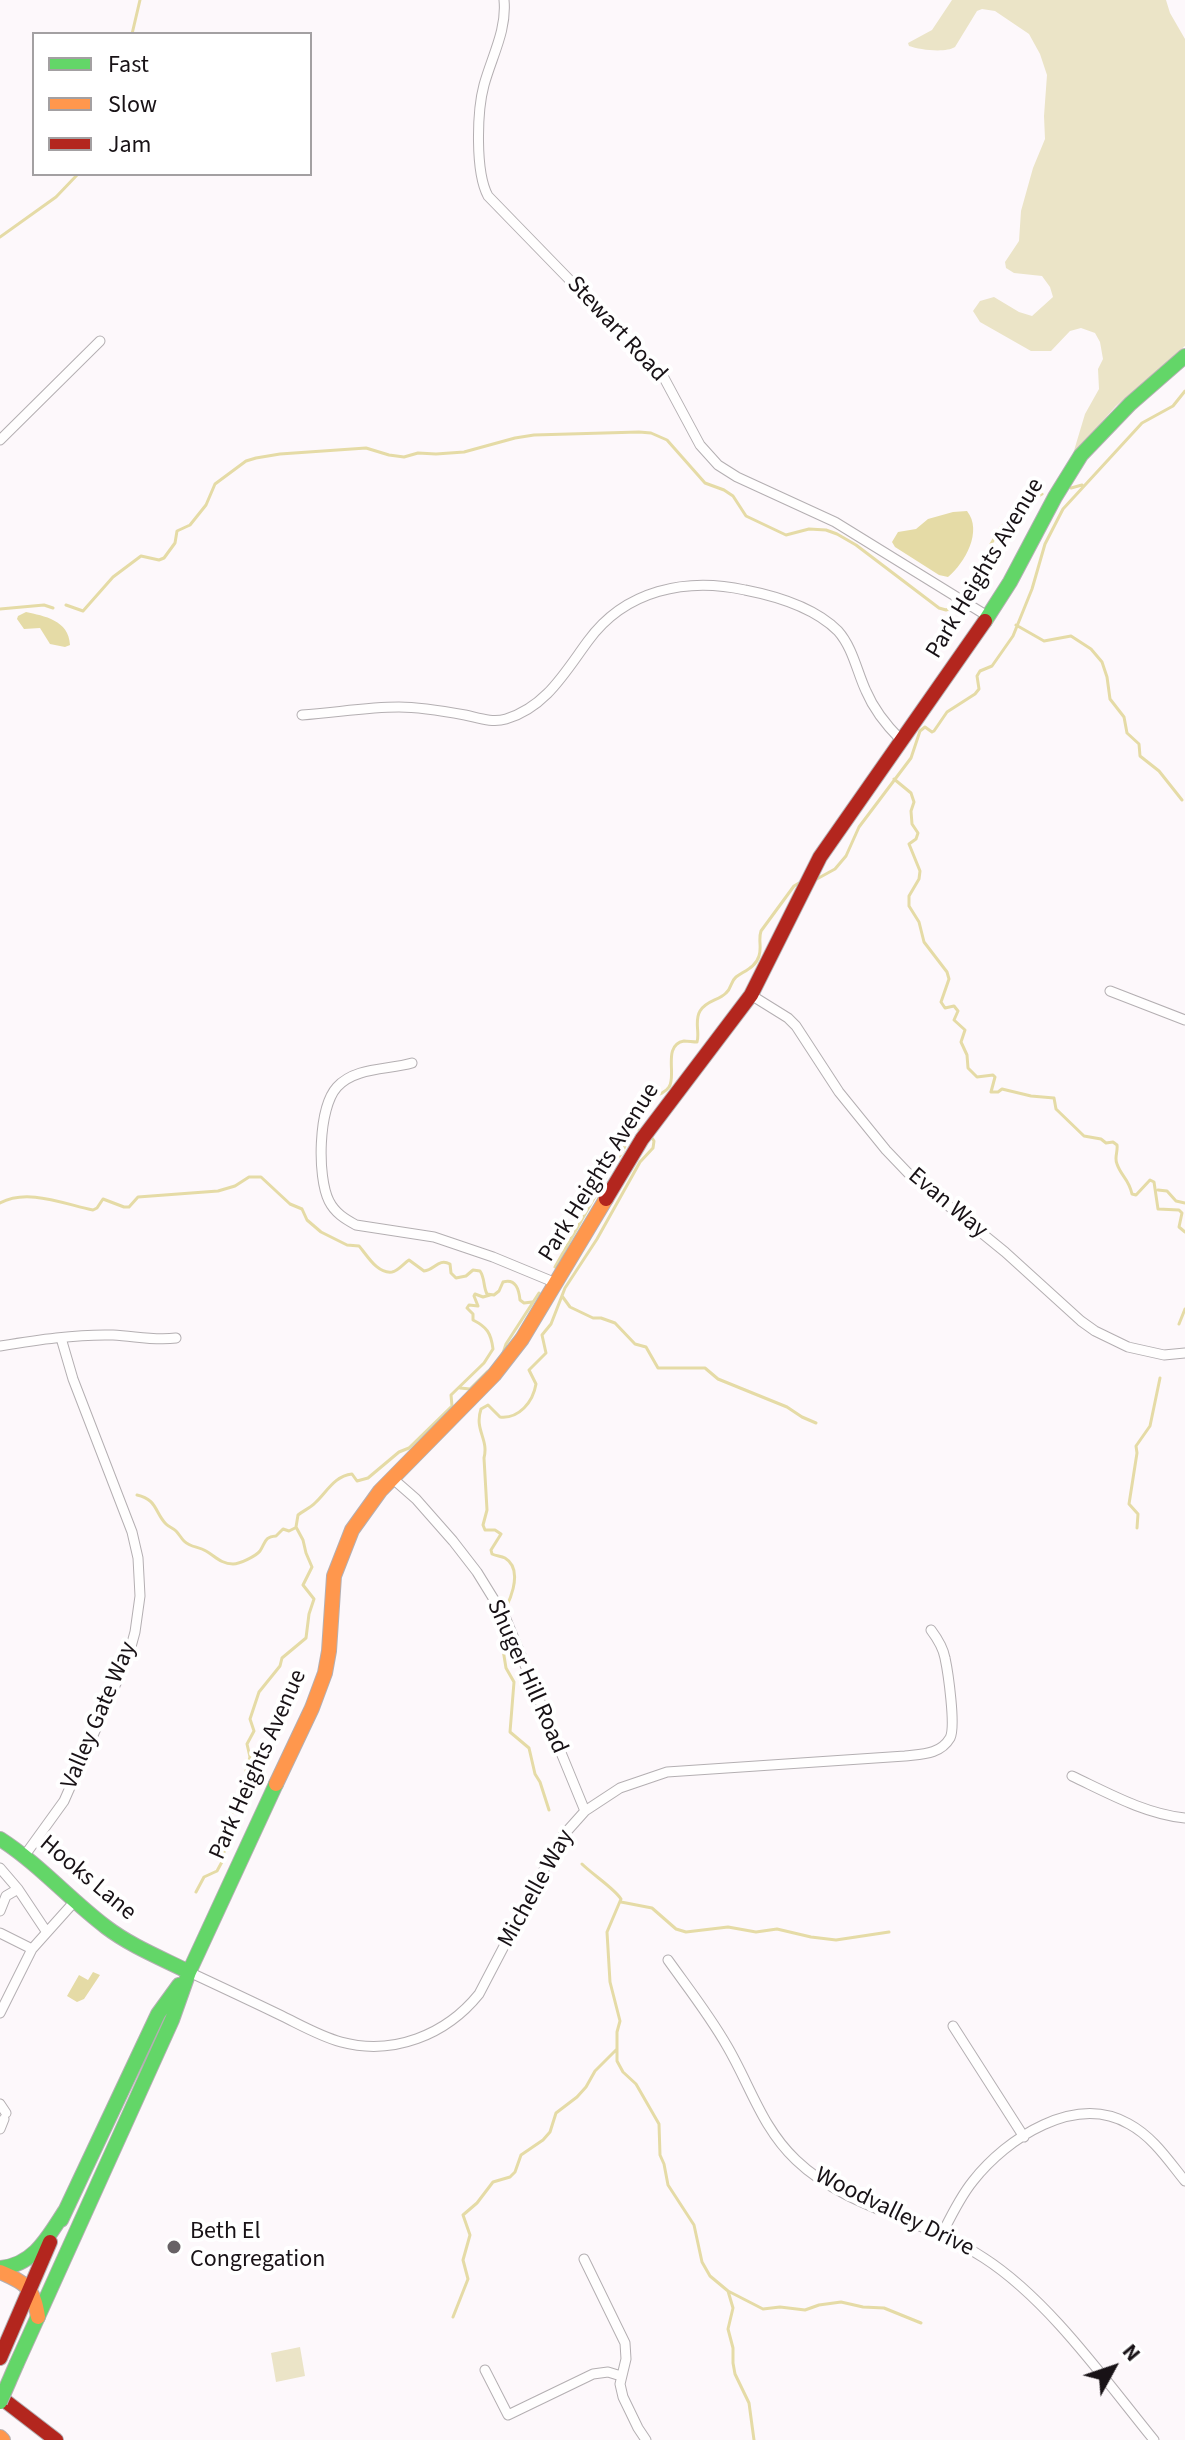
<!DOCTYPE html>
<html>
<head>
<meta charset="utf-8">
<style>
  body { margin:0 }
  #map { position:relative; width:1185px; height:2440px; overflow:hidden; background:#fdf8fb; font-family:"Source Sans 3",sans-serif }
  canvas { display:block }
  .legend { position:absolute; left:32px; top:32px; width:280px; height:144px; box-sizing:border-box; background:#fff; border:2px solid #a3a0a2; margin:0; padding:10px 14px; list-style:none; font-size:24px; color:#181216 }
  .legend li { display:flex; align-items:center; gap:16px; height:40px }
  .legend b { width:40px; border:2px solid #a3a0a2 }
  .north { position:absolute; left:1073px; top:2328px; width:80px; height:80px; -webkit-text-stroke:6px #fff; paint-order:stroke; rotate:50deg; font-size:22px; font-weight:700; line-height:32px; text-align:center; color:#181216 }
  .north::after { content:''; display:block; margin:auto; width:28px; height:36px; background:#181216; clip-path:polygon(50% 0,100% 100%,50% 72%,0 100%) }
</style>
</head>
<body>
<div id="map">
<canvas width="1185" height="2440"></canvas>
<ul class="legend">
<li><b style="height:10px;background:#63d668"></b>Fast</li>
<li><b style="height:10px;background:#ff974d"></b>Slow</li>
<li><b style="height:10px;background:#b3261e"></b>Jam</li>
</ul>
<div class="north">N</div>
</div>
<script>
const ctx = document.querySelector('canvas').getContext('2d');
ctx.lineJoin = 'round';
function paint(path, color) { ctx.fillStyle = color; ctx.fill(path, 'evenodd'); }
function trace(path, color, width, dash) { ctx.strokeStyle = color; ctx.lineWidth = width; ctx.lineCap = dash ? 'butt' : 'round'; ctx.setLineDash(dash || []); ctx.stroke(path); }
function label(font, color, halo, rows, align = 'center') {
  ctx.font = font + ' "Source Sans 3",sans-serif'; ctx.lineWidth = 8; ctx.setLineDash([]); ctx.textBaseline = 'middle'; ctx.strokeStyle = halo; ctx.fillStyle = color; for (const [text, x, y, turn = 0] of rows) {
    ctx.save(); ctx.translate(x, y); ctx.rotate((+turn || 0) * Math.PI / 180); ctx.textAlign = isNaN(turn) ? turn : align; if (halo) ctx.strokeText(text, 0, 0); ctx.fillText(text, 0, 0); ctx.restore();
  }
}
const green = new Path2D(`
  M 952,0 L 1166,0 L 1170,13 L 1185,39 L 1185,346 L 1116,406 L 1073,454 L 1085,414 L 1099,389 L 1098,369 L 1103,359 L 1100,342 L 1095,333 L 1081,328 L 1070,331 L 1051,351 L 1031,351 L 980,322 L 973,311 L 980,301 L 994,297 L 1019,312 L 1032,316 L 1053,297 L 1050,287 L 1042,276 L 1014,273 L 1006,268 L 1005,262 L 1019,241 L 1021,211 L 1033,168 L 1045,139 L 1044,116 L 1047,75 L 1040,54 L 1029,34 L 995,11 L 982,9 L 977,11 L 955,47 C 946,53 920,50 909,46 L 908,43 L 932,30 Z
  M 300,2347 L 305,2376 L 276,2382 L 271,2353 Z`);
const water = new Path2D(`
  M 967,511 C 983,531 965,563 948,577 L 939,575 L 895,547 L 892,542 L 898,532 L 916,529 L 928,519 L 953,512 Z
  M 26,612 C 44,616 69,620 70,645 L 65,647 L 50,644 L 40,628 L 24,629 L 17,619 L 18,616 Z
  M 93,1972 L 100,1975 L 84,1999 L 77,2002 L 67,1996 L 79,1975 L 88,1980 Z`);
const stream = new Path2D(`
  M 132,34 L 140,0
  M 0,237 L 56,197 L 78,174
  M 1071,488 L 1082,485
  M 970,589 L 989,562 L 991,544 L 1001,527 L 1030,501 L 1042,494
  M 66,605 L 83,611 L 113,577 L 141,556 L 159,560 L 164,558 L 175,543 L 177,531 L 190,525 L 206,505 L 215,484 L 246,461 L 256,458 L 280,454 L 366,448 L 389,455 L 404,457 L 418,453 L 436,454 L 464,452 L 515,438 L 534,435 L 639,432 L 651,433 L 667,440 L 705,483 L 724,490 L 733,496 L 746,516 L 786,535 L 809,529 L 826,530 L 837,534 L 856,545 L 939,608 L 946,610 L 958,605
  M 0,609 L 44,605 L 53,608
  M 1016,625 L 1044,641 L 1071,636 L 1091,649 L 1102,662 L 1107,677 L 1110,699 L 1124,717 L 1127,733 L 1139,744 L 1140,756 L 1159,771 L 1182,800
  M 894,779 L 911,793 L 914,802 L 911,811 L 912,824 L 918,833 L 916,839 L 909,844 L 920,871 L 919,879 L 909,896 L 909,906 L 919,922 L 924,942 L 947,972 L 949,979 L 941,1002 L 945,1008 L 954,1006 L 958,1011 L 954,1020 L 965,1030 L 961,1042 L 967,1055 L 968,1068 L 977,1077 L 993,1075 L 995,1077 L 991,1092 L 998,1092 L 1002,1089 L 1031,1096 L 1054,1098 L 1056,1109 L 1084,1136 L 1101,1139 L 1106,1143 L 1113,1142 L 1117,1145 C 1118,1153 1114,1157 1117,1164 C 1121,1176 1129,1179 1132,1194 L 1136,1195 L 1150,1180 L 1154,1182 L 1158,1209 L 1179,1210 L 1182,1213 L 1179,1227 L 1185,1232
  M 815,880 L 835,869 L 846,856 L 859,827 L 911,758 L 920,731 L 925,727 L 932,732 L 934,731 L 947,712 L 975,694 L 979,689 L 977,676 L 980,671 L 992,666 L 1013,636 L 1032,589 L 1045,544 L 1063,509 L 1142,423 L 1173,406 L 1185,391
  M 638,1129 C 633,1123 630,1120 633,1112 C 641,1093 660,1100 669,1087 C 677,1076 662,1045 684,1041 C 688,1041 693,1042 697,1042 C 700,1032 694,1021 700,1011 C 707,1000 718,1001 726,993 C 732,988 730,982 736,977 C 744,971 756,967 759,956 C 762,947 758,940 761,931 L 794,886 L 799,883
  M 1158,1190 L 1167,1191 L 1176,1201 L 1185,1203
  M 0,1203 C 27,1188 64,1204 93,1210 L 97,1208 L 103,1199 L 124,1207 L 129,1207 L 138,1197 L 218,1191 L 235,1186 L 249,1177 L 261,1177 L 290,1204 L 302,1209 L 307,1220 L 321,1232 L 347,1245 L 359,1246 C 367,1255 377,1274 392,1272 C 398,1271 404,1263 409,1260 L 424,1271 C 435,1270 438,1258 450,1264 L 451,1273 L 456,1278 L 466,1276 L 473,1270 L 480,1271 C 485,1278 483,1286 487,1294 L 494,1295 L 499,1291 L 503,1282 C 516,1278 519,1290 520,1300 L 524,1303 L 532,1302
  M 555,1267 L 614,1163 L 623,1151 L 633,1124
  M 562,1296 L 570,1307 L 593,1318 L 601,1318 L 615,1323 L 635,1344 L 646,1347 L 658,1368 L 705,1368 L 718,1379 L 787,1407 L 802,1417 L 816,1423
  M 1179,1324 L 1185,1309
  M 503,1353 L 506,1344 L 539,1293
  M 460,1388 L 470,1389 L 488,1371
  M 137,1495 C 157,1499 155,1513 166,1524 C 169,1527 173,1528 176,1531 C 179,1534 181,1538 184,1541 C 191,1548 198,1546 206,1551 C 215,1556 221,1564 233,1564 C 240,1564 256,1556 260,1551 C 266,1542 264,1537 276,1536 L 283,1529 L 289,1531 L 295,1528
  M 1137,1528 L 1138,1514 L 1129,1504 L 1137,1453 L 1136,1446 L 1150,1426 L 1160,1378
  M 549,1810 L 540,1782 L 535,1774 L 529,1748 L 510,1732 L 514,1682 L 506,1668 L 498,1619 C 509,1607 525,1570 505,1558 C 501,1556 496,1556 492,1554 L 491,1550 L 501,1534 L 495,1530 L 485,1530 L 483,1525 L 487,1510 L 484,1458 C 489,1439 474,1430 481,1409 L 488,1405 L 500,1417 C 519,1419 533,1402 536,1384 L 529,1370 L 546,1353 L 542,1335 L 551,1324 L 565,1288 L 597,1239 L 640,1162 L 653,1148 L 654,1141 L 652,1138
  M 582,1864 C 592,1874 615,1889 621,1899 L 607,1932 L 610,1982 L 620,2021 L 617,2032 L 617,2061 L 623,2072 L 636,2084 L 659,2124 L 660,2155 L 664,2164 L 668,2185 L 694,2225 L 702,2262 L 710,2276 L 728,2291 L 763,2309 L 780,2307 L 805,2310 L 819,2305 L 841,2302 L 863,2307 L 884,2308 L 921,2323
  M 196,1892 L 204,1877 L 217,1871 L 223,1860 L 225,1844 L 233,1825 L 231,1815 L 233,1811 L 250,1800 L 254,1793 L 251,1781 L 247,1777 L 246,1771 L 250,1757 L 247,1744 L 254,1731 L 250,1719 L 259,1692 L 280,1666 L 282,1658 L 306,1638 L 309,1614 L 314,1599 L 303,1585 L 312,1567 L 306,1553 L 303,1540 L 296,1527 L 298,1515 C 303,1511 310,1508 315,1503 C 327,1492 334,1476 352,1474 L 357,1481 L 368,1478 L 399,1452 L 409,1448 L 452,1406 L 451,1395 L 484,1363 L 493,1349 C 491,1333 487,1327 473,1320 L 473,1314 L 467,1308 L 469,1305 L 478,1306 L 474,1296 L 475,1294 L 483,1297 L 490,1295
  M 621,1902 L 652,1908 L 676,1929 L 686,1932 L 728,1927 L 756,1932 L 777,1929 L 811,1937 L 836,1940 L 889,1932
  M 728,2291 L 733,2308 L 728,2329 L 733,2348 L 733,2363 L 735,2374 L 749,2403 L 754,2440
  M 453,2317 L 468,2279 L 463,2260 L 470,2235 L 463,2215 L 477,2203 L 493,2182 L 510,2177 L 515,2172 L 521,2155 L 543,2140 L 550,2132 L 556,2113 L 577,2097 L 586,2087 L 595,2071 L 617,2049`);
const street = new Path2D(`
  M 504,0 C 507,30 492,56 484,85 C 477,111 475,172 488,196 L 663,376 L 700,445 L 718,465 L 737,477 L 835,522 L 989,617
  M 0,440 L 100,341
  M 302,715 C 334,713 366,707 399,707 C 421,707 443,711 465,715 C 479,718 492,723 506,719 C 546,707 565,672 588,641 C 625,590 686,577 745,590 C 776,596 815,608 838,631 C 853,648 857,672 866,691 C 874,710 887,726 901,740
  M 1110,991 L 1185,1020
  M 751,995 L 788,1018 L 796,1026 L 839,1092 L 886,1150 L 908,1173 L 1005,1252 L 1081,1321 L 1095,1331 L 1128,1347 L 1164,1355 L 1185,1353
  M 412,1063 C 388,1070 355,1067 337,1087 C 318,1108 317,1177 329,1201 C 335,1213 345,1219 356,1225 L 434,1237 L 493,1257 L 556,1283
  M 0,1346 C 37,1340 76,1334 113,1335 C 135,1336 154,1341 176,1338
  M 392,1478 L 416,1499 L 453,1541 L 477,1572 L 506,1619 L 585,1811
  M 1072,1776 C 1108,1793 1145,1814 1185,1818
  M 25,1855 L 64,1801 L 129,1654 L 135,1632 L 140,1596 L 138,1558 L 132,1532 L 73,1379 L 61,1338
  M 0,1868 L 18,1889 L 46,1931
  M 0,1911 L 6,1896 L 18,1889
  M 0,1933 L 32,1949
  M 668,1960 C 688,1988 710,2016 727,2046 C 750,2085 762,2128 796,2160 C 848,2210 925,2219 984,2258 C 1049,2300 1105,2380 1154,2440
  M 189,1972 C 219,1986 249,2000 278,2014 C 299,2024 319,2036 341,2042 C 393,2056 446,2035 479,1994 L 560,1839 L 585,1811 L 620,1788 L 667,1772 L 905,1756 C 921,1754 940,1755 950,1738 C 956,1727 948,1672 945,1658 C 943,1647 937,1638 931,1630
  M 0,2013 L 32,1949 L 75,1901
  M 953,2026 L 1024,2137
  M 0,2104 L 6,2113
  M 0,2129 L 4,2119
  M 942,2234 C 951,2216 960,2197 973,2181 C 1007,2138 1075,2093 1129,2124 C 1153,2137 1168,2160 1185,2181
  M 584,2259 L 625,2343 L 626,2359 L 620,2384 L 623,2397 L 638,2428 L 646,2440
  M 485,2370 L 508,2415 L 593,2374 L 608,2372 L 621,2376`);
const fast = new Path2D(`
  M 985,621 L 1010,582 L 1055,497 L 1081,455 L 1130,404 L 1185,356
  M 0,1839 C 39,1864 69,1899 106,1927 C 131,1946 161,1958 189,1972
  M 61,2220 L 158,2014 L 179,1985
  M 0,2268 C 34,2265 48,2237 65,2211
  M 17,2363 L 172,2020 L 189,1972 L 276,1784`);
const slow = new Path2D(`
  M 276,1784 L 312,1708 L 325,1673 L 329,1651 L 334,1576 L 352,1530 L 380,1491 L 494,1375 L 522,1339 L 606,1199
  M 0,2272 C 26,2283 34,2288 38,2317
  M 0,2437 L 3,2440`);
const jam = new Path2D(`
  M 606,1199 L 642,1139 L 751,995 L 820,857 L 985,621
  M 0,2358 L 50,2242
  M 0,2397 L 56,2440`);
const fastBridge = new Path2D(`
  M 0,2402 L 17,2363`);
const markers = [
  [174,2247,8,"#686266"]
];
const streetNames = [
  ["Stewart Road",616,330,47],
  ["Park Heights Avenue",986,569,-59],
  ["Park Heights Avenue",600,1173,-58],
  ["Evan Way",947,1204,40],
  ["Shuger Hill Road",526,1677,66],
  ["Valley Gate Way",100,1716,-67],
  ["Park Heights Avenue",259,1765,-66],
  ["Hooks Lane",87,1879,40],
  ["Michelle Way",537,1889,-61],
  ["Woodvalley Drive",894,2213,26]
];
const poiNames = [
  ["Beth El",190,2233],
  ["Congregation",190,2261]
];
paint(green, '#ebe4c7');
paint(water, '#e5dba6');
trace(stream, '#e5dba6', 3);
trace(street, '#b4afb2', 11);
trace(fast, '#b4afb2', 16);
trace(slow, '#b4afb2', 16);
trace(jam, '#b4afb2', 16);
trace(street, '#fffefe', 9);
trace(fast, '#63d668', 14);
trace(slow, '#ff974d', 14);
trace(jam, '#b3261e', 14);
trace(fastBridge, '#b4afb2', 16, []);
trace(fastBridge, '#63d668', 14);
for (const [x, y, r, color] of markers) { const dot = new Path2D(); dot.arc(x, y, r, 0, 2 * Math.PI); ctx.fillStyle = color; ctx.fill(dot); trace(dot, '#fff', 3); }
label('24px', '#181216', '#fff', streetNames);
label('24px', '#181216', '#fff', poiNames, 'left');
</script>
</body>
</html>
